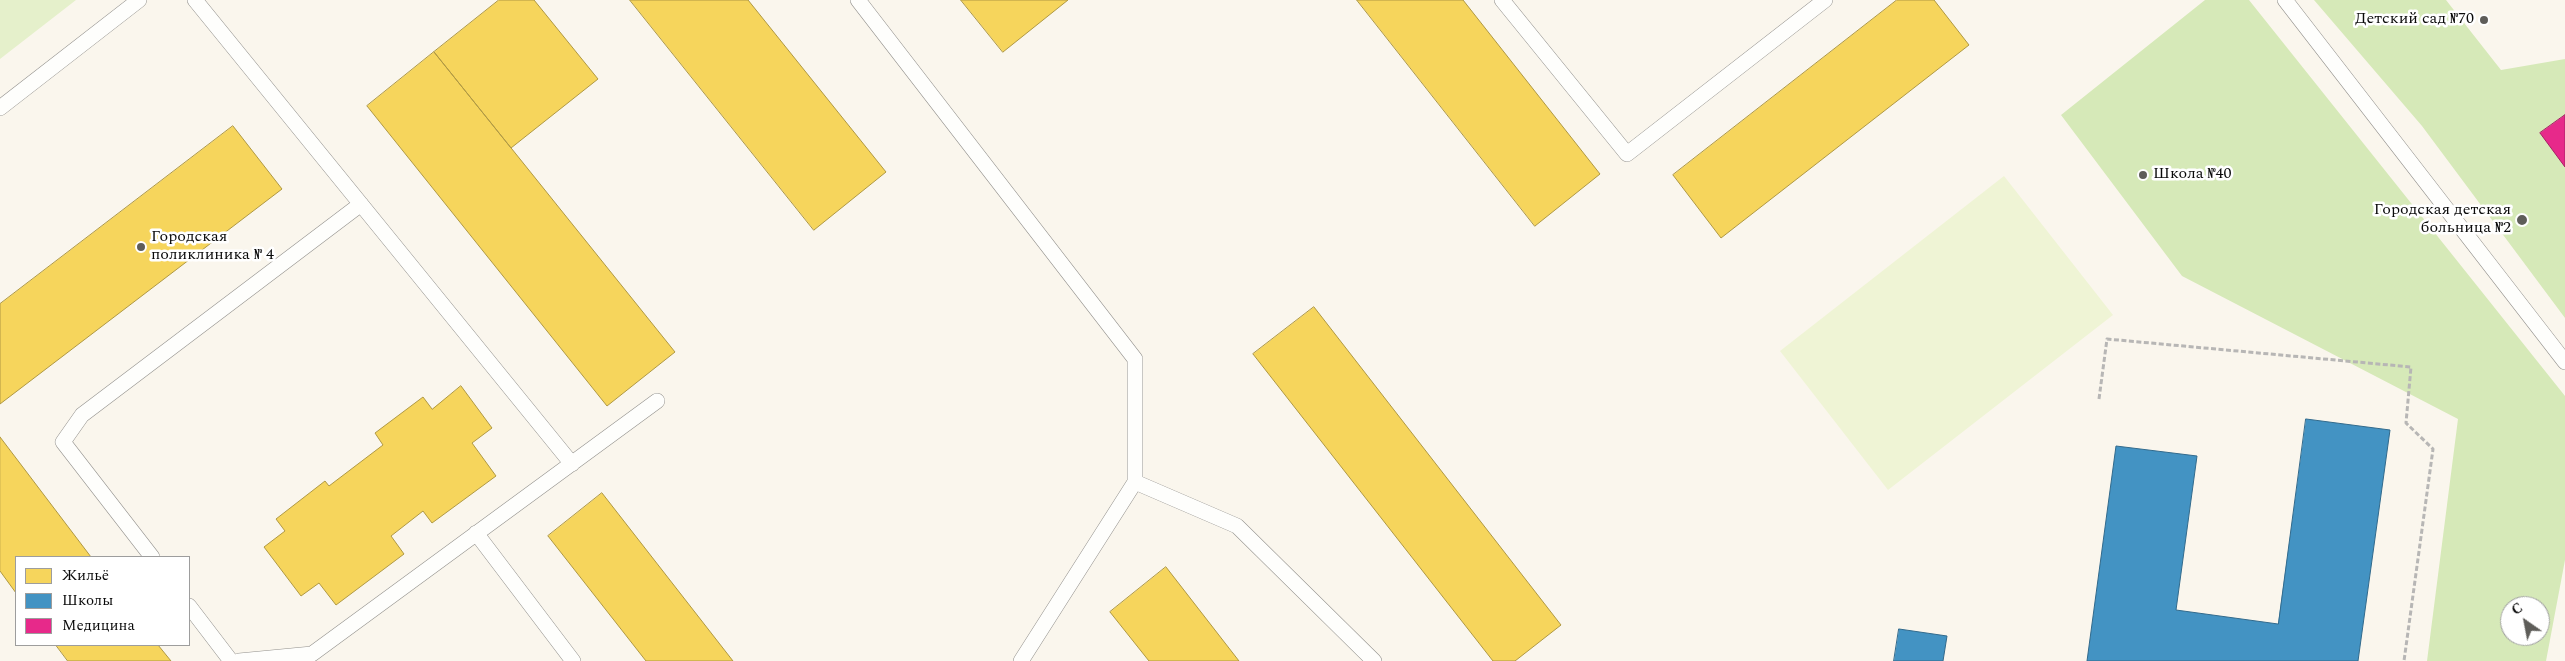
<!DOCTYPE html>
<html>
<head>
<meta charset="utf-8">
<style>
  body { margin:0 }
  #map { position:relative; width:2565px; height:661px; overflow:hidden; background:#faf6ed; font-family:Spectral,serif }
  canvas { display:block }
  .legend { position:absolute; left:15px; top:556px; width:175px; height:90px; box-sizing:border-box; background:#fff; border:1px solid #9d9d9d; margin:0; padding:6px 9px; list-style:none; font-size:15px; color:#0a0a0a }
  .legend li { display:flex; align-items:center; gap:10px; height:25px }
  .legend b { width:25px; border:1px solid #9d9d9d }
  .north { position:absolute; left:2500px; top:596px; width:50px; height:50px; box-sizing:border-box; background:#fff; border:1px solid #9d9d9d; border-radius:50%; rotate:327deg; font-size:14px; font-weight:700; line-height:20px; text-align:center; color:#0a0a0a }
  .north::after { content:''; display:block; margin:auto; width:18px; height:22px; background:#5e5d59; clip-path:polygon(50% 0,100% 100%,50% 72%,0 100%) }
</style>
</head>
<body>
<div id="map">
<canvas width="2565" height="661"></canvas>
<ul class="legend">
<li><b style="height:14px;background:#f6d55c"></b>Жильё</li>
<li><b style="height:14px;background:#4393c3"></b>Школы</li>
<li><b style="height:14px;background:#e7298a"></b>Медицина</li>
</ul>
<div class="north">С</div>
</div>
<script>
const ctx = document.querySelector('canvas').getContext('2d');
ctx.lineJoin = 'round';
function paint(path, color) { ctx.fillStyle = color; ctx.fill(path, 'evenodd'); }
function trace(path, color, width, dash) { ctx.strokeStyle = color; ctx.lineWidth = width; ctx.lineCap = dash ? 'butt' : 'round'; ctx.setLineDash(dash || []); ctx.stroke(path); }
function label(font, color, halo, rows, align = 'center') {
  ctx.font = font + ' Spectral,serif'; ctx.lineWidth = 5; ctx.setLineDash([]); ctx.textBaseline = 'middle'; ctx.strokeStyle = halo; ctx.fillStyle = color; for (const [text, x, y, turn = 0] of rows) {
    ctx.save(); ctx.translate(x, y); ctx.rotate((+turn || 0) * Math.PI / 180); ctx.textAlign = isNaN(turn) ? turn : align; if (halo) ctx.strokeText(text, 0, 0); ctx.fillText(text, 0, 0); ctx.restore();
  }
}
const green = new Path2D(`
  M 0,0 L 76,0 L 0,59 Z`);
const forest = new Path2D(`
  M 2205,0 L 2249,0 L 2565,396 L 2565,560 L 2546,661 L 2427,661 L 2458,419 L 2182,276 L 2061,115 ZM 2510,606 L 2540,606 L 2540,636 L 2510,636 Z
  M 2314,0 L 2446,0 L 2501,70 L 2565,59 L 2565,318 L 2422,126 Z`);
const pitch = new Path2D(`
  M 2004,176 L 2113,315 L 1888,490 L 1780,351 Z`);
const homes = new Path2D(`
  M 499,0 L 534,0 L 598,79 L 511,148 L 434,52 Z
  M 630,0 L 748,0 L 886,172 L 814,230 Z
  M 961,0 L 1068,0 L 1003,52 Z
  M 1357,0 L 1463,0 L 1600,174 L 1535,226 Z
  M 1897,0 L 1934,0 L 1969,45 L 1721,238 L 1673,175 Z
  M 434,52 L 675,352 L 607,406 L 367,106 Z
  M 233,126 L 282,189 L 0,404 L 0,304 Z
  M 1314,307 L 1561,625 L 1515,661 L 1493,661 L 1253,354 Z
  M 461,386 L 492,428 L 472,443 L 496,476 L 432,523 L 423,511 L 391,536 L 404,554 L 336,605 L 319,583 L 301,596 L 264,547 L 285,531 L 276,519 L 325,481 L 329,486 L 383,445 L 375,433 L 423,397 L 432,409 Z
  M 0,437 L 91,557 L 16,557 L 16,593 L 0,571 Z
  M 602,493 L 733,661 L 646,661 L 548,536 Z
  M 1166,567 L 1239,661 L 1149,661 L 1110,612 Z
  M 56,645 L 158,645 L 171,661 L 68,661 Z`);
const schools = new Path2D(`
  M 2306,419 L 2390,430 L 2358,661 L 2087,661 L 2116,446 L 2197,456 L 2176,610 L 2278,624 Z
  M 1899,629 L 1947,636 L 1943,661 L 1894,661 Z`);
const health = new Path2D(`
  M 2565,115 L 2565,167 L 2540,133 Z`);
const path = new Path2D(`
  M 2099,399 L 2107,339 L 2411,367 L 2406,423 L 2433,449 L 2404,661`);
const service = new Path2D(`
  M 195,0 L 572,464
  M 858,0 L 1135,359 L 1135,482 L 1021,661
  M 1502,0 L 1627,154 L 1825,0
  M 2285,0 L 2565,362
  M 0,108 L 139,0
  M 1135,482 L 1237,526 L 1374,661
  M 476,533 L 573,661
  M 152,557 L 63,442 L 82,415 L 361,204
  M 189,606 L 231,661
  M 239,661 L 312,654 L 657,401`);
const markers = [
  [2484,20,5,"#5e5d59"],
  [2143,175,5,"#5e5d59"],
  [2522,220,6,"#5e5d59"],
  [141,247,5,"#5e5d59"]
];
const poiNames = [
  ["Детский сад №70",2474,20],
  ["Школа №40",2153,175,"left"],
  ["Городская детская",2511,211],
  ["больница №2",2511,229],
  ["Городская",151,238,"left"],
  ["поликлиника № 4",151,256,"left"]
];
paint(green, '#e5f0cb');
paint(forest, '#d6e9b8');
paint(pitch, '#eff4d5');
paint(homes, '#f6d55c');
trace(homes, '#af9843', 1);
paint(schools, '#4393c3');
trace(schools, '#326a8c', 1);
paint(health, '#e7298a');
trace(health, '#a52064', 1);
trace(service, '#92908c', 16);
trace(path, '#b7b6b5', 3, [5, 2.5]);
trace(service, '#fefefc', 15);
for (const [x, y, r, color] of markers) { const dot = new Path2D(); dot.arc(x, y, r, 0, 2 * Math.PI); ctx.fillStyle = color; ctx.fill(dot); trace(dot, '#fff', 2); }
label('16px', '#0a0a0a', '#fff', poiNames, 'right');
</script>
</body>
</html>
